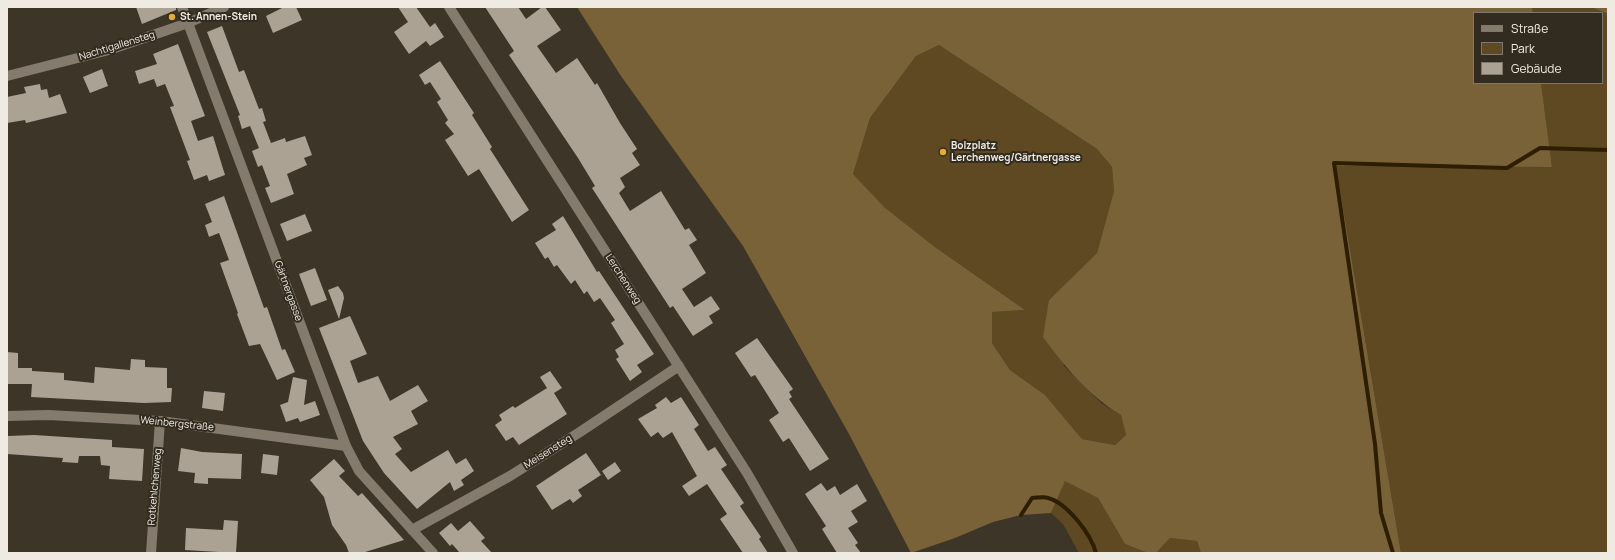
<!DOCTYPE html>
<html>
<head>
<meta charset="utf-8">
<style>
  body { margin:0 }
  #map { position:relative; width:1615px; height:560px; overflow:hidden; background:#3d3528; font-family:Manrope,sans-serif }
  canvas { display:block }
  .frame { position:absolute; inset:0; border:8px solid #efeae2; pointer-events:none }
  .legend { position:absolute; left:1473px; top:12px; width:130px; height:72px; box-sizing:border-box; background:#322b1f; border:1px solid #7e776d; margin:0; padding:5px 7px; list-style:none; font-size:12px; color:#efeae2 }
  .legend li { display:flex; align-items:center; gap:8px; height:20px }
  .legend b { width:20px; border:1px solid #7e776d }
</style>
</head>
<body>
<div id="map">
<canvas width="1615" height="560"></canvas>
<div class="frame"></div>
<ul class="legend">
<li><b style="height:5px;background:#847b6d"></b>Straße</li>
<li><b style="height:11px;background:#5e4922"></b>Park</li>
<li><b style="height:11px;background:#aba293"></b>Gebäude</li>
</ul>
</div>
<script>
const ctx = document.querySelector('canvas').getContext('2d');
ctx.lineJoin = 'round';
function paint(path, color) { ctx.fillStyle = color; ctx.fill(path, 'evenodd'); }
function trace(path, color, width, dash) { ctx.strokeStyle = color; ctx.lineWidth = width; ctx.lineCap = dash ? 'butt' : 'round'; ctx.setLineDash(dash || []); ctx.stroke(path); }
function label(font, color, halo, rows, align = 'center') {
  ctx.font = font + ' Manrope,sans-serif'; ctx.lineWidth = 4; ctx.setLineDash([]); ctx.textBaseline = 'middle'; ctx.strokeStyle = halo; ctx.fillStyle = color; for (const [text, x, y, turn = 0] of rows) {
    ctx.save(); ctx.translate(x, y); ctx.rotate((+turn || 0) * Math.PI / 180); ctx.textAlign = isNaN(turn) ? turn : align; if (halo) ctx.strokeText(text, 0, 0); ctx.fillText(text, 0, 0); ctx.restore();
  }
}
const green = new Path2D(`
  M 1532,7 L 1591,7 L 1608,14 L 1608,553 L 1401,553 L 1336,166 L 1552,167 L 1541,83 L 1602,83 L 1602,13 L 1533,13 Z
  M 939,45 L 1097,149 L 1112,167 L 1114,191 L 1097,253 L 1049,300 L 1064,366 L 1101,403 L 1121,415 L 1126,435 L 1115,445 L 1082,439 L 1045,395 L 1010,370 L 992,343 L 992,312 L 1025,310 L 935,247 L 884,208 L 853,174 L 870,118 L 916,56 Z
  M 1065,480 L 1098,498 L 1125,544 L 1148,553 L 1079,553 L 1063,524 L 1051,513 Z
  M 1170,538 L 1197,541 L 1201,553 L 1156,553 Z`);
const forest = new Path2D(`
  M 577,7 L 1532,7 L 1533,13 L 1474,13 L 1474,83 L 1541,83 L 1552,167 L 1336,166 L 1401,553 L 1201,553 L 1197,541 L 1170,538 L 1156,553 L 1148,553 L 1125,544 L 1098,498 L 1065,481 L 1051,513 L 1021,515 L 993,522 L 955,538 L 911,553 L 849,434 L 743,246 L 621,76 ZM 939,45 L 1097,149 L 1112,167 L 1114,191 L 1097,253 L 1049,300 L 1043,337 C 1066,368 1088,395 1121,415 L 1126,435 L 1115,445 L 1082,439 L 1045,395 L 1010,370 L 992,343 L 992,312 L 1025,310 L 935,247 L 885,208 L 853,174 L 870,118 L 916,56 Z
  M 1591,7 L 1608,7 L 1608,14 Z`);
const stream = new Path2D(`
  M 1021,515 L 1032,498 C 1037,498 1044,496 1048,498 C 1067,503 1091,534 1096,553
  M 1393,553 L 1381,513 L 1375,444 L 1334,163 L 1507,168 L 1540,148 L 1608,150`);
const building = new Path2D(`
  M 136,7 L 176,7 L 176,10 L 142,24 Z
  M 284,7 L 296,7 L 302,20 L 273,33 L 266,16 Z
  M 398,7 L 416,7 L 430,27 L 435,23 L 444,37 L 430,46 L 426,41 L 409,54 L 394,32 L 408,22 Z
  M 485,7 L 518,7 L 526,19 L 542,7 L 545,7 L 561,30 L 537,46 L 556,73 L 577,58 L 595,85 L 597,83 L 620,123 L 637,149 L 632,153 L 640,165 L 620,178 L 625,187 L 619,193 L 630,211 L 661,191 L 685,230 L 689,228 L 697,240 L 689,245 L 706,273 L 682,289 L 694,307 L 711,296 L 720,309 L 709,316 L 713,323 L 693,336 L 673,306 L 670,308 L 592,188 L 595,186 L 578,158 L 509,55 L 514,51 Z
  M 222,26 L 239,72 L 244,70 L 259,109 L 262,108 L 266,121 L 263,122 L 271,143 L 285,138 L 286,142 L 305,136 L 312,155 L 304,158 L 307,165 L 287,174 L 294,194 L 271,203 L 265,188 L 270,186 L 262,165 L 258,167 L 252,151 L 259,148 L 250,126 L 242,129 L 238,116 L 240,115 L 207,32 Z
  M 178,44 L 205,116 L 191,121 L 198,141 L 213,136 L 225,175 L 209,181 L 207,175 L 194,180 L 187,161 L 190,160 L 170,107 L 174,106 L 165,84 L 157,87 L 154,79 L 139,84 L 135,71 L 157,64 L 153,54 Z
  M 440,61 L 474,113 L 472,115 L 492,147 L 490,149 L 529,210 L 512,222 L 479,169 L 468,176 L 445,140 L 454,134 L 445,123 L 448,120 L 437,102 L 441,99 L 430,82 L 425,85 L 419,75 Z
  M 102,69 L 108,86 L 90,93 L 83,77 Z
  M 40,84 L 41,90 L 47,89 L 49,98 L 60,94 L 67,113 L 26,123 L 25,120 L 7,123 L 7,97 L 26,93 L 24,87 Z
  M 224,196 L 264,308 L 267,307 L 282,350 L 285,349 L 295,372 L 277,380 L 260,344 L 249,346 L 237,314 L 238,313 L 220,263 L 229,260 L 219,233 L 209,237 L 205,225 L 212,222 L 205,204 Z
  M 305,214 L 312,231 L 287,241 L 280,224 Z
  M 563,216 L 597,272 L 599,271 L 654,354 L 637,365 L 642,372 L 630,381 L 616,359 L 619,357 L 615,350 L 624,344 L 611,323 L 615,320 L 600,298 L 594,302 L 587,291 L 584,294 L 575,280 L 571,284 L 557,265 L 554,267 L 548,257 L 545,259 L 535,243 L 556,230 L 552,224 Z
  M 315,268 L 327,300 L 311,306 L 299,274 Z
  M 338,286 L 343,293 L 344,298 L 339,319 L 328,290 Z
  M 350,316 L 367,354 L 350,361 L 358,383 L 378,376 L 390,401 L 418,385 L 428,401 L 411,411 L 418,424 L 393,437 L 402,449 L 395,454 L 411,472 L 448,450 L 456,464 L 466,458 L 474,471 L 461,480 L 464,485 L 454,491 L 450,482 L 417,509 L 384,473 L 363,441 L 319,328 Z
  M 757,338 L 793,389 L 789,392 L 792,397 L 789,399 L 829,459 L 810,471 L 789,438 L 783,442 L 769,420 L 779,413 L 755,375 L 751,377 L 735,353 Z
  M 7,352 L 18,353 L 18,368 L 32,368 L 32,371 L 64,373 L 64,380 L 94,383 L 95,367 L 130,370 L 131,359 L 145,360 L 145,367 L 167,368 L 167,388 L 172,388 L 171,402 L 144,403 L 31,397 L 32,384 L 7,384 Z
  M 550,371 L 562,388 L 554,393 L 567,414 L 519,445 L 513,437 L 506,441 L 495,425 L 502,420 L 499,415 L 513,406 L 515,408 L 547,388 L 540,377 Z
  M 293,377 L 307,380 L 304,405 L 315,401 L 320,415 L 300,422 L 298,418 L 286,422 L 280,405 L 288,402 Z
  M 204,391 L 225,393 L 223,411 L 202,408 Z
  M 666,397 L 671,403 L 681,397 L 699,425 L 694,429 L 708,451 L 715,447 L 727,465 L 721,469 L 744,503 L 740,506 L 761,537 L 759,539 L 768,553 L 743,553 L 720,519 L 727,514 L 707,484 L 689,496 L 682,486 L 697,476 L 672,432 L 663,438 L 658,432 L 651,437 L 638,419 L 657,408 L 655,405 Z
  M 34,435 L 112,440 L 112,447 L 144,449 L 142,481 L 109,479 L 110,466 L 101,465 L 100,456 L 79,456 L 78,463 L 62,462 L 63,458 L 7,454 L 7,436 Z
  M 181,448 L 202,452 L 242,454 L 241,479 L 208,478 L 208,484 L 194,483 L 195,473 L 178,471 Z
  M 586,453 L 601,475 L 578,490 L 582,496 L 573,503 L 570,499 L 552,510 L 536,486 Z
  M 263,454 L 279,456 L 277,475 L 261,473 Z
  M 334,459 L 345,471 L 339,476 L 358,496 L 362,493 L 404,540 L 362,553 L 349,553 L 346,545 L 332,525 L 324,497 L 310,480 Z
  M 615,462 L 621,471 L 608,480 L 602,471 Z
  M 821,483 L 827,491 L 835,486 L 840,495 L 857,484 L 867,501 L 851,511 L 858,522 L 848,528 L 858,543 L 855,545 L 861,553 L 837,553 L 822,529 L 826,526 L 805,494 Z
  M 224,520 L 238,521 L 236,553 L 185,550 L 186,528 L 223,530 Z
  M 470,521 L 485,538 L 481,541 L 492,553 L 460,553 L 452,544 L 450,546 L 439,533 L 451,523 L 458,531 Z`);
const minor = new Path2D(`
  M 182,7 L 346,446 L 359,471 L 433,553
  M 449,7 L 747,473 L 793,553
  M 7,76 L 109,50 L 188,23 L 224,7
  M 7,416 L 48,415 L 160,421 L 346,446
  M 412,530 L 510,476 L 580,432 L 679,366
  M 151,553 L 160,421`);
const markers = [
  [172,17,4,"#e6ac36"],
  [943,152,4,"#e6ac36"]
];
const poiNames = [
  ["St. Annen-Stein",180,17],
  ["Bolzplatz",951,146],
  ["Lerchenweg/Gärtnergasse",951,158]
];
const streetNames = [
  ["Nachtigallensteg",117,46,-17],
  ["Lerchenweg",623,279,57],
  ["Gärtnergasse",288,291,70],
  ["Weinbergstraße",177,424,6],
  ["Meisensteg",548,452,-32],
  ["Rotkehlchenweg",155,487,-85]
];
paint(green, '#5e4922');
paint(forest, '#7a6238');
trace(stream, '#2e1e00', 4);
paint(building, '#aba293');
trace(minor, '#847b6d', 10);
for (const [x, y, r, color] of markers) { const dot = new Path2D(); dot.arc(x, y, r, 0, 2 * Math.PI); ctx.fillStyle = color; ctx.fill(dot); trace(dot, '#322b1f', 1.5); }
label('bold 10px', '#efeae2', '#322b1f', poiNames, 'left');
label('10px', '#efeae2', '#322b1f', streetNames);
</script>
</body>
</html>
